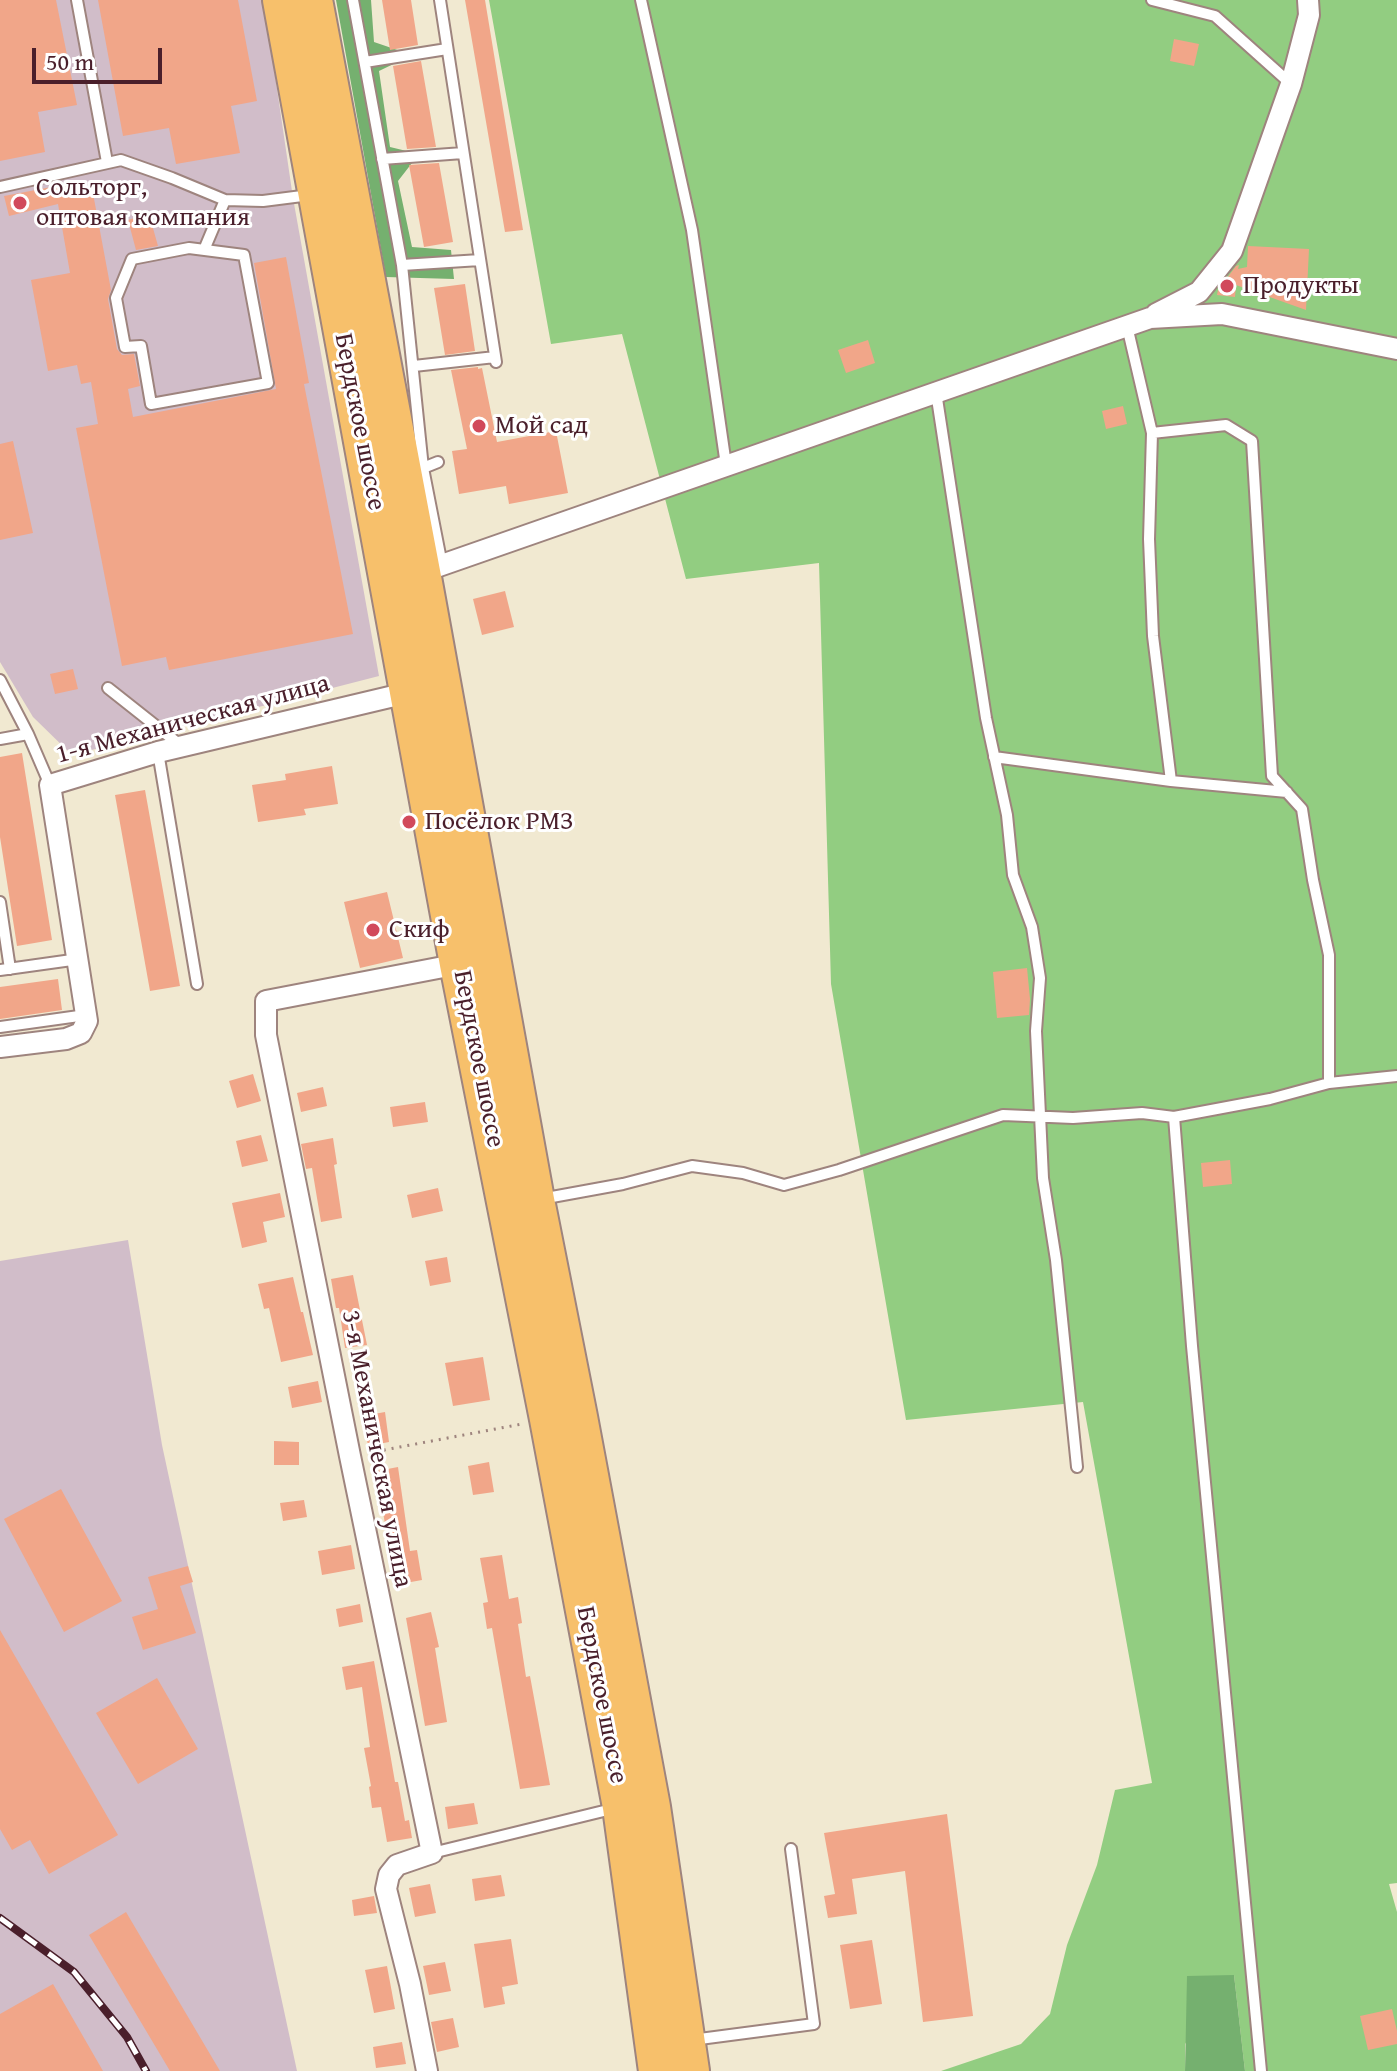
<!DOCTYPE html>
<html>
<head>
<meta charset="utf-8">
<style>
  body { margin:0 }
  #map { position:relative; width:1397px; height:2071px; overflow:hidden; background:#f1e9d1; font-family:"Gentium Book Plus",serif }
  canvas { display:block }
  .scale { position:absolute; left:32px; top:48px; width:130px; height:36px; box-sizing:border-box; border:4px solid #4a1f2b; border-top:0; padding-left:10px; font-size:24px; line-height:28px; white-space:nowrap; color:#4a1f2b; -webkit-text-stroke:6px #fff; paint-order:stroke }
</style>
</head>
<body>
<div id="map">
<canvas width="1397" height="2071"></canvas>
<div class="scale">50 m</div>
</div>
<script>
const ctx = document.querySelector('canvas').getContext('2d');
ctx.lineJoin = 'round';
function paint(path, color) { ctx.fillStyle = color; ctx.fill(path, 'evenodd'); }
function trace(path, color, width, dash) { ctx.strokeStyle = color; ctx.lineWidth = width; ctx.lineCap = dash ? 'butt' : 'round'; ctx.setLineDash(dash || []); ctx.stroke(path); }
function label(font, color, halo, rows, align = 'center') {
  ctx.font = font + ' "Gentium Book Plus",serif'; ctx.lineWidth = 6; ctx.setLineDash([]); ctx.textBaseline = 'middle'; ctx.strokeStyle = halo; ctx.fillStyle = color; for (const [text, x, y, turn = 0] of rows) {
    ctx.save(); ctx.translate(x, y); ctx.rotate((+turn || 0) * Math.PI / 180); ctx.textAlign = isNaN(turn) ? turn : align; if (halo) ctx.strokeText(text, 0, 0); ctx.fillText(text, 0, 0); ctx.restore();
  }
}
const industrial = new Path2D(`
  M 0,0 L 264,0 L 293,198 L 379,676 L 72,755 L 33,717 L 0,662 Z
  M 128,1240 L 162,1445 L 297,2071 L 0,2071 L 0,1261 Z`);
const green = new Path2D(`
  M 489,0 L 1397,0 L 1397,1883 L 1389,1884 L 1397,1912 L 1397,2071 L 1245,2071 L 1234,1975 L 1185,2044 L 1185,2071 L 941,2071 L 1021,2044 L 1050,2014 L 1067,1945 L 1097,1865 L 1115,1790 L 1152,1783 L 1083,1402 L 906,1420 L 831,984 L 819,563 L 686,579 L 622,334 L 551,344 Z`);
const forest = new Path2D(`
  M 336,0 L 371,0 L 374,42 L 412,55 L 379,71 L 390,147 L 419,154 L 398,181 L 412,247 L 451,250 L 454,279 L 386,277 Z
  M 1234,1975 L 1245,2071 L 1185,2071 L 1187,1976 Z`);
const building = new Path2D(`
  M 0,0 L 56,0 L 77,105 L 38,112 L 45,152 L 0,161 Z
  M 98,0 L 238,0 L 257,101 L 231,106 L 240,153 L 176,164 L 169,128 L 123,136 Z
  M 382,0 L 411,0 L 418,45 L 390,50 Z
  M 465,0 L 485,0 L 523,230 L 505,232 Z
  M 1174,39 L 1199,44 L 1194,66 L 1170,61 Z
  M 421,61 L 436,147 L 407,149 L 393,66 Z
  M 439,163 L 453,242 L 424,247 L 409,165 Z
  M 78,182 L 79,190 L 92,188 L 111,290 L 108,299 L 117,349 L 122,355 L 134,354 L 140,386 L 128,389 L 133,417 L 276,389 L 254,263 L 286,257 L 309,383 L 304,384 L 353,634 L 169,670 L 166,657 L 122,666 L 76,428 L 98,424 L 91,382 L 81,384 L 77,365 L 48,371 L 31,280 L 70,273 L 58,204 L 9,216 L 4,196 Z
  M 149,214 L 158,246 L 136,250 L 128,220 Z
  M 1248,246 L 1309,249 L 1306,310 L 1236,285 L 1235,297 L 1217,295 L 1218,290 L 1236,266 L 1239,265 L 1238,269 L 1247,267 Z
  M 465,284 L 475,351 L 445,355 L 434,288 Z
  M 868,340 L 875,363 L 846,373 L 838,350 Z
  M 478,367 L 478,369 L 482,368 L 497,442 L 556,431 L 568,493 L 509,504 L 506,486 L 459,494 L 452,451 L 467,449 L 451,370 Z
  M 1123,406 L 1127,424 L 1106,429 L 1102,411 Z
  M 13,441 L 33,533 L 0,540 L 0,444 Z
  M 505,591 L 514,627 L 482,635 L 473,599 Z
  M 73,669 L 78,689 L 55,694 L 50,674 Z
  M 22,753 L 52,940 L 17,946 L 0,837 L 0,757 Z
  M 332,766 L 338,804 L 304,809 L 306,815 L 258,822 L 252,785 L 286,780 L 285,774 Z
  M 145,790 L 180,986 L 150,991 L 115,795 Z
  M 387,892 L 403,958 L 360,968 L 344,902 Z
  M 1027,968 L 1030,999 L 1029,1015 L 997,1018 L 993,972 Z
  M 58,979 L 62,1010 L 0,1019 L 0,987 Z
  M 253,1074 L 261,1101 L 237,1108 L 229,1081 Z
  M 323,1087 L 327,1106 L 301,1112 L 297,1093 Z
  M 425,1102 L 428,1122 L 393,1127 L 390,1107 Z
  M 261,1135 L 268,1161 L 242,1167 L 236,1141 Z
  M 333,1138 L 337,1164 L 334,1165 L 342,1218 L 321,1222 L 312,1168 L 306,1169 L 301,1144 Z
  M 1230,1160 L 1232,1184 L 1203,1187 L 1201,1163 Z
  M 438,1188 L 443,1211 L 412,1218 L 407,1195 Z
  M 280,1193 L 285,1217 L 263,1222 L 267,1242 L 242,1248 L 232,1203 Z
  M 447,1257 L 451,1282 L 430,1286 L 425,1261 Z
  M 353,1275 L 367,1345 L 345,1348 L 339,1308 L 336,1308 L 331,1279 Z
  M 293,1277 L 301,1312 L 303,1312 L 313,1355 L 281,1362 L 269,1308 L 264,1309 L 258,1284 Z
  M 483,1357 L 490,1400 L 453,1406 L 445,1363 Z
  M 318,1381 L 322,1402 L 292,1408 L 288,1387 Z
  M 385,1412 L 389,1442 L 368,1446 L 363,1416 Z
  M 274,1441 L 299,1442 L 299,1465 L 274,1465 Z
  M 489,1462 L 494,1492 L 473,1495 L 468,1466 Z
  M 398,1467 L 410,1551 L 417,1550 L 422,1580 L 400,1584 L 392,1537 L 387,1538 L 377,1471 Z
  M 61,1489 L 122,1601 L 64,1632 L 4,1519 Z
  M 304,1500 L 307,1517 L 283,1521 L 280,1503 Z
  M 351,1545 L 355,1569 L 322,1575 L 318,1551 Z
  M 502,1555 L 509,1599 L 518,1597 L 522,1623 L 518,1624 L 526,1677 L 530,1676 L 550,1785 L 520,1789 L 492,1628 L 487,1629 L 483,1603 L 488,1602 L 480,1558 Z
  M 188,1566 L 193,1582 L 180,1586 L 196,1633 L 143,1650 L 132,1617 L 158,1609 L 148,1577 Z
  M 360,1604 L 363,1622 L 339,1627 L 336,1609 Z
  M 431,1612 L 439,1647 L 435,1648 L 447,1722 L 425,1726 L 406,1618 Z
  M 0,1630 L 118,1835 L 49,1874 L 30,1840 L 12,1850 L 0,1829 Z
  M 374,1661 L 395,1782 L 398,1782 L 405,1821 L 409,1820 L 412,1838 L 387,1842 L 381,1807 L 372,1808 L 369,1787 L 371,1786 L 364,1748 L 370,1747 L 362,1687 L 346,1690 L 342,1667 Z
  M 157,1678 L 198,1749 L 138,1784 L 96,1713 Z
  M 474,1803 L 478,1824 L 448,1829 L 445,1807 Z
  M 947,1814 L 973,2016 L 923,2022 L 905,1871 L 852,1879 L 857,1914 L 828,1918 L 824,1896 L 835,1894 L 824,1833 Z
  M 501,1875 L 505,1896 L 475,1901 L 472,1879 Z
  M 430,1884 L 436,1913 L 415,1917 L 409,1888 Z
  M 374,1896 L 377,1913 L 354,1916 L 352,1900 Z
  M 126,1912 L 220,2071 L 170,2071 L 89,1935 Z
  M 511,1939 L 518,1984 L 502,1987 L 505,2004 L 484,2008 L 474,1944 Z
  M 872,1940 L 882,2004 L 850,2009 L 840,1945 Z
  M 445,1962 L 451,1991 L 429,1995 L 423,1966 Z
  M 387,1966 L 395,2009 L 374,2013 L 365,1970 Z
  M 53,1984 L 103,2071 L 0,2071 L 0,2014 Z
  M 1392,2009 L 1397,2031 L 1397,2044 L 1368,2050 L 1360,2016 Z
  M 453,2018 L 459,2047 L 437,2052 L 431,2022 Z
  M 402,2042 L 406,2064 L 376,2068 L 373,2047 Z`);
const path = new Path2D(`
  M 368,1453 L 522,1424`);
const lane = new Path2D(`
  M 77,0 L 107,162
  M 353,0 L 402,265 L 423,468 L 442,565
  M 440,0 L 496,362
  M 641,0 L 692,230 L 726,465
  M 1152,0 L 1215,16 L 1291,84
  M 365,62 L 447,49
  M 382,159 L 463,153
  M 0,187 L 121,160 L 172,178 L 225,200 L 263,201 L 310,195
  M 189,248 L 244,255 L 268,383 L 151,404 L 141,346 L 125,347 L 116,298 L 132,259 Z
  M 204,250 L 225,200
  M 402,265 L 480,260
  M 1127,326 L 1152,433 L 1149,539 L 1153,636 L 1171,781
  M 414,366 L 495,357
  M 936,392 L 986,718 L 1007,815 L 1013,875 L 1032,927 L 1040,978 L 1036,1031 L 1043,1178 L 1056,1260 L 1077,1467
  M 1152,433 L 1226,425 L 1252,441 L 1272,776 L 1302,809 L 1313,880 L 1329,955 L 1329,1083
  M 423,468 L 438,462
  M 0,680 L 28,734 L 50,785
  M 108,688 L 180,745
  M 0,739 L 28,734
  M 158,752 L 197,984
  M 994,757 L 1171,781 L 1287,792
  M 0,902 L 10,969
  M 0,970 L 79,959
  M 0,1027 L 86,1015
  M 1174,1117 L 1192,1346 L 1261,2071
  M 541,1199 L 623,1184 L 692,1166 L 743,1173 L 784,1185 L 839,1170 L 1003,1115 L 1073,1118 L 1142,1113 L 1174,1117 L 1270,1099 L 1329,1083 L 1397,1076
  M 432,1853 L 616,1808
  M 692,2040 L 814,2024 L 791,1849`);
const street = new Path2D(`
  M 1156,314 L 1199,292 L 1232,251 L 1291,84 L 1309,15 L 1308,0
  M 416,574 L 1150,318 L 1222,314 L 1397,349
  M 0,1047 L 66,1039 L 81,1033 L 87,1021 L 50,785 L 158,752 L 415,691
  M 427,2071 L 410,1984 L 386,1889 L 389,1875 L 397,1865 L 432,1853 L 350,1456 L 266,1035 L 266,1001 L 459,964`);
const highway = new Path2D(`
  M 282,0 L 459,964 L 549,1419 L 622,1807 L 658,2071
  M 313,0 L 421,572 L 535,1200 L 578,1417 L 651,1807 L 690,2071`);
const rail = new Path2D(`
  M 0,1918 L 74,1972 L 127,2037 L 146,2071`);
const markers = [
  [20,203,8,"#d1495b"],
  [1227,286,8,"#d1495b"],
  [479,426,8,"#d1495b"],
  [409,822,8,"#d1495b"],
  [373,930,8,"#d1495b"]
];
const poiNames = [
  ["Сольторг,",36,188],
  ["оптовая компания",36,218],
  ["Продукты",1243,286],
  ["Мой сад",495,426],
  ["Посёлок РМЗ",425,822],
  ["Скиф",389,930]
];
const streetNames = [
  ["Бердское шоссе",359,422,79],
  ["1-я Механическая улица",193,720,-15],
  ["Бердское шоссе",478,1059,79],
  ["3-я Механическая улица",376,1449,79],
  ["Бердское шоссе",601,1695,79]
];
paint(industrial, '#d1bdc9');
paint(green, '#92cd81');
paint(forest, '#75b06f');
paint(building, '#f1a689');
trace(lane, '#9e847e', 14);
trace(street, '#9e847e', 24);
trace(highway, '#9e847e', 42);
trace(path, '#9e847e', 3, [2, 6]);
trace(lane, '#fff', 10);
trace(street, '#fff', 20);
trace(highway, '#f7c06b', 38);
trace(rail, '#4a1f2b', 8);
trace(rail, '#fff', 5, [15]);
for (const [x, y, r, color] of markers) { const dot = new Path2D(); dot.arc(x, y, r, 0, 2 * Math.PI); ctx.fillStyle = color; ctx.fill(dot); trace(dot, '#fff', 3); }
label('26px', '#4a1f2b', '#fff', poiNames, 'left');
label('26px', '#4a1f2b', '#fff', streetNames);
</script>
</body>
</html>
